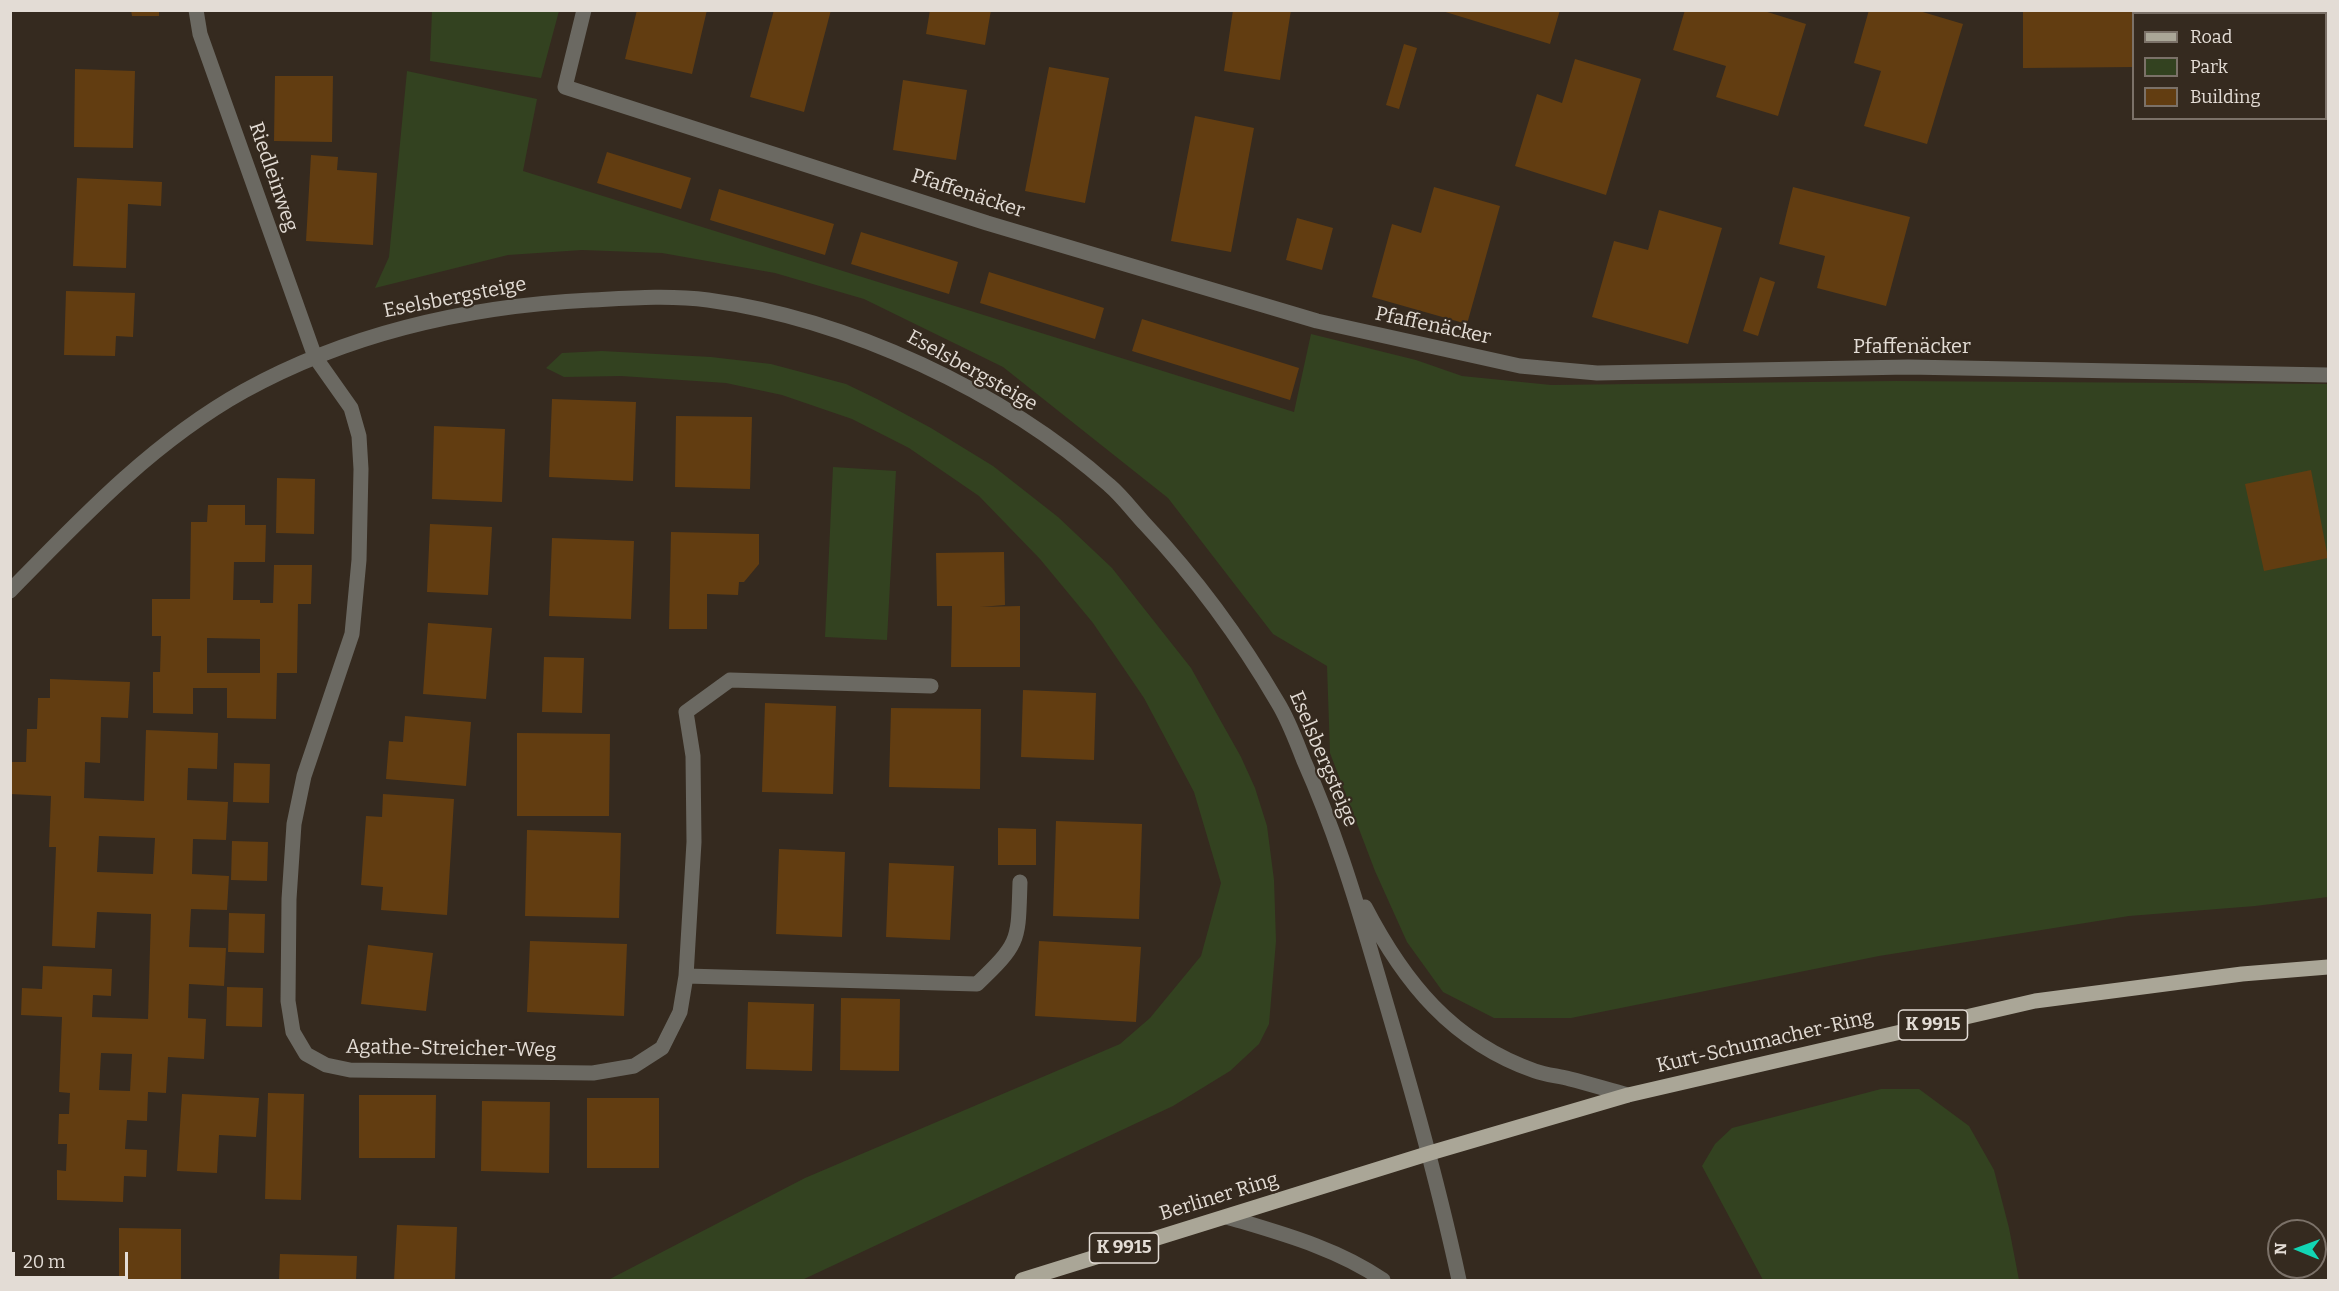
<!DOCTYPE html>
<html>
<head>
<meta charset="utf-8">
<style>
  body { margin:0 }
  #map { position:relative; width:2339px; height:1291px; overflow:hidden; background:#352a1f; font-family:Bitter,serif }
  canvas { display:block }
  .frame { position:absolute; inset:0; border:12px solid #e3dcd5; pointer-events:none }
  .legend { position:absolute; left:2132px; top:12px; width:195px; height:108px; box-sizing:border-box; background:#352a1f; border:2px solid #7b7168; margin:0; padding:8px 10px; list-style:none; font-size:18px; color:#e3dcd5 }
  .legend li { display:flex; align-items:center; gap:12px; height:30px }
  .legend b { width:30px; border:2px solid #7b7168 }
  .north { position:absolute; left:2267px; top:1219px; width:60px; height:60px; box-sizing:border-box; background:#352a1f; border:2px solid #7b7168; border-radius:50%; rotate:271deg; font-size:16px; font-weight:700; line-height:24px; text-align:center; color:#e3dcd5 }
  .north::after { content:''; display:block; margin:auto; width:21px; height:27px; background:#12d5b4; clip-path:polygon(50% 0,100% 100%,50% 72%,0 100%) }
  .scale { position:absolute; left:12px; top:1252px; width:116px; height:27px; box-sizing:border-box; border:3px solid #e3dcd5; border-top:0; padding-left:8px; font-size:18px; line-height:21px; white-space:nowrap; color:#e3dcd5; -webkit-text-stroke:4px #352a1f; paint-order:stroke }
</style>
</head>
<body>
<div id="map">
<canvas width="2339" height="1291"></canvas>
<div class="frame"></div>
<ul class="legend">
<li><b style="height:8px;background:#aaa697"></b>Road</li>
<li><b style="height:16px;background:#334220"></b>Park</li>
<li><b style="height:16px;background:#623d11"></b>Building</li>
</ul>
<div class="north">N</div>
<div class="scale">20 m</div>
</div>
<script>
const ctx = document.querySelector('canvas').getContext('2d');
ctx.lineJoin = 'round';
function paint(path, color) { ctx.fillStyle = color; ctx.fill(path, 'evenodd'); }
function trace(path, color, width, dash) { ctx.strokeStyle = color; ctx.lineWidth = width; ctx.lineCap = dash ? 'butt' : 'round'; ctx.setLineDash(dash || []); ctx.stroke(path); }
function label(font, color, halo, rows, align = 'center') {
  ctx.font = font + ' Bitter,serif'; ctx.lineWidth = 4.5; ctx.setLineDash([]); ctx.textBaseline = 'middle'; ctx.strokeStyle = halo; ctx.fillStyle = color; for (const [text, x, y, turn = 0] of rows) {
    ctx.save(); ctx.translate(x, y); ctx.rotate((+turn || 0) * Math.PI / 180); ctx.textAlign = isNaN(turn) ? turn : align; if (halo) ctx.strokeText(text, 0, 0); ctx.fillText(text, 0, 0); ctx.restore();
  }
}
const green = new Path2D(`
  M 432,11 L 559,11 L 541,78 L 430,61 Z
  M 407,71 L 537,99 L 523,171 L 1294,412 L 1311,334 L 1416,360 L 1462,376 L 1551,385 L 1896,381 L 2328,384 L 2328,897 L 2255,906 L 2129,916 L 1879,956 L 1571,1018 L 1494,1018 L 1443,992 L 1407,942 L 1375,871 L 1330,753 L 1327,666 L 1273,634 L 1168,498 L 1003,367 L 864,299 L 775,273 L 662,253 L 582,250 L 508,255 L 375,288 L 389,257 Z
  M 602,351 L 711,357 L 771,364 L 846,384 L 877,399 L 931,428 L 993,466 L 1058,517 L 1112,568 L 1191,668 L 1241,757 L 1255,788 L 1267,826 L 1274,880 L 1276,941 L 1269,1024 L 1259,1044 L 1230,1071 L 1173,1106 L 802,1280 L 608,1280 L 805,1178 L 1120,1044 L 1150,1018 L 1201,956 L 1221,883 L 1194,792 L 1144,698 L 1093,623 L 1040,559 L 979,496 L 909,448 L 852,419 L 782,395 L 726,383 L 621,376 L 564,377 L 546,368 L 562,353 Z
  M 833,467 L 896,471 L 887,640 L 825,637 Z
  M 1881,1089 L 1919,1089 L 1969,1126 L 1994,1170 L 2009,1228 L 2019,1280 L 1763,1280 L 1702,1166 L 1715,1144 L 1732,1128 Z`);
const building = new Path2D(`
  M 131,10 L 159,10 L 159,16 L 132,16 Z
  M 637,10 L 707,10 L 692,74 L 625,59 Z
  M 774,10 L 831,10 L 804,112 L 750,97 Z
  M 930,10 L 991,10 L 985,45 L 926,34 Z
  M 1233,10 L 1291,10 L 1280,80 L 1224,71 Z
  M 1439,10 L 1560,10 L 1550,44 Z
  M 1685,10 L 1761,10 L 1806,24 L 1778,116 L 1716,97 L 1726,66 L 1673,50 Z
  M 1869,10 L 1916,10 L 1963,24 L 1927,144 L 1864,126 L 1881,71 L 1854,63 Z
  M 2023,10 L 2299,10 L 2299,14 L 2134,14 L 2134,67 L 2023,68 Z
  M 1404,44 L 1417,48 L 1399,109 L 1386,105 Z
  M 1575,59 L 1641,79 L 1606,195 L 1515,166 L 1537,94 L 1562,103 Z
  M 1049,67 L 1109,78 L 1085,203 L 1025,191 Z
  M 75,69 L 135,71 L 133,148 L 74,147 Z
  M 275,76 L 333,76 L 332,142 L 274,141 Z
  M 903,80 L 967,90 L 956,160 L 893,150 Z
  M 1195,116 L 1254,128 L 1231,252 L 1171,241 Z
  M 607,152 L 691,178 L 681,209 L 597,183 Z
  M 311,155 L 338,157 L 337,170 L 377,173 L 373,245 L 306,241 Z
  M 77,178 L 162,182 L 161,206 L 128,204 L 126,268 L 73,266 Z
  M 1434,187 L 1500,206 L 1467,324 L 1372,297 L 1392,224 L 1421,233 Z
  M 1793,187 L 1910,217 L 1886,306 L 1817,288 L 1825,256 L 1779,244 Z
  M 719,189 L 834,224 L 825,255 L 710,220 Z
  M 1659,210 L 1722,228 L 1688,344 L 1592,317 L 1614,241 L 1648,250 Z
  M 1297,218 L 1333,228 L 1322,270 L 1286,260 Z
  M 861,232 L 958,262 L 949,294 L 851,264 Z
  M 989,272 L 1104,308 L 1095,339 L 980,303 Z
  M 1760,277 L 1775,282 L 1758,336 L 1743,331 Z
  M 66,291 L 135,293 L 133,337 L 116,336 L 115,356 L 64,355 Z
  M 1142,319 L 1299,368 L 1290,400 L 1132,351 Z
  M 552,399 L 636,402 L 633,481 L 549,477 Z
  M 676,416 L 752,417 L 750,489 L 675,487 Z
  M 434,426 L 505,429 L 502,502 L 432,499 Z
  M 2311,470 L 2328,558 L 2264,571 L 2245,484 Z
  M 277,478 L 315,479 L 314,534 L 276,533 Z
  M 208,505 L 245,505 L 245,525 L 266,525 L 265,562 L 234,562 L 233,600 L 260,600 L 260,603 L 273,603 L 274,565 L 312,565 L 311,604 L 298,604 L 297,673 L 277,673 L 276,719 L 227,718 L 227,688 L 193,688 L 193,714 L 153,713 L 153,672 L 160,672 L 161,636 L 152,636 L 152,599 L 190,599 L 191,522 L 207,522 ZM 207,638 L 260,639 L 260,673 L 207,673 Z
  M 430,524 L 492,527 L 488,595 L 427,592 Z
  M 671,532 L 759,534 L 759,564 L 744,582 L 739,582 L 738,595 L 707,594 L 707,629 L 669,629 Z
  M 552,538 L 634,541 L 631,619 L 549,616 Z
  M 1004,552 L 1005,605 L 980,607 L 1020,606 L 1020,667 L 951,667 L 952,606 L 937,606 L 936,553 Z
  M 428,623 L 492,628 L 486,699 L 423,694 Z
  M 544,657 L 584,658 L 582,713 L 542,712 Z
  M 50,679 L 130,682 L 128,718 L 101,717 L 100,763 L 85,762 L 84,798 L 144,801 L 146,730 L 218,733 L 217,769 L 188,768 L 187,800 L 228,802 L 226,840 L 193,839 L 192,874 L 229,876 L 227,910 L 191,909 L 189,947 L 226,948 L 224,986 L 189,984 L 188,1018 L 206,1019 L 204,1059 L 168,1057 L 166,1093 L 148,1092 L 147,1121 L 127,1120 L 125,1149 L 147,1150 L 146,1177 L 124,1176 L 123,1202 L 57,1200 L 57,1170 L 66,1171 L 67,1144 L 58,1144 L 59,1114 L 69,1114 L 70,1093 L 59,1092 L 62,1017 L 21,1015 L 22,988 L 42,989 L 43,966 L 112,969 L 111,996 L 93,995 L 92,1017 L 148,1019 L 151,914 L 97,912 L 95,948 L 52,946 L 56,847 L 49,847 L 51,796 L 10,794 L 10,762 L 26,762 L 27,729 L 37,729 L 38,698 L 50,698 ZM 99,836 L 155,838 L 153,874 L 97,872 ZM 101,1053 L 132,1054 L 130,1091 L 99,1090 Z
  M 1023,690 L 1096,693 L 1094,760 L 1021,757 Z
  M 765,703 L 836,706 L 833,794 L 762,792 Z
  M 891,708 L 981,709 L 980,789 L 889,787 Z
  M 405,716 L 471,722 L 466,786 L 386,779 L 389,741 L 403,742 Z
  M 517,733 L 610,734 L 609,816 L 517,816 Z
  M 234,763 L 270,764 L 269,803 L 233,802 Z
  M 383,794 L 454,799 L 447,915 L 381,910 L 383,887 L 361,885 L 366,816 L 382,817 Z
  M 1056,821 L 1142,824 L 1139,919 L 1053,916 Z
  M 998,828 L 1036,829 L 1036,865 L 998,865 Z
  M 527,830 L 621,833 L 619,918 L 525,916 Z
  M 232,841 L 268,842 L 267,881 L 231,880 Z
  M 779,849 L 845,852 L 842,937 L 776,934 Z
  M 889,863 L 954,866 L 950,940 L 886,937 Z
  M 229,913 L 265,914 L 264,953 L 228,952 Z
  M 530,941 L 627,944 L 624,1016 L 527,1012 Z
  M 1039,941 L 1141,947 L 1136,1022 L 1035,1016 Z
  M 368,945 L 433,953 L 426,1011 L 361,1004 Z
  M 227,987 L 263,988 L 262,1027 L 226,1026 Z
  M 841,998 L 900,999 L 899,1071 L 840,1070 Z
  M 748,1002 L 814,1004 L 812,1071 L 746,1069 Z
  M 268,1093 L 304,1094 L 301,1200 L 265,1199 Z
  M 182,1094 L 259,1098 L 256,1137 L 219,1135 L 217,1173 L 177,1171 Z
  M 359,1095 L 436,1095 L 435,1158 L 359,1158 Z
  M 587,1098 L 659,1098 L 659,1168 L 587,1168 Z
  M 482,1101 L 550,1102 L 549,1173 L 481,1171 Z
  M 397,1225 L 457,1227 L 455,1280 L 394,1280 Z
  M 119,1228 L 181,1229 L 181,1280 L 119,1280 Z
  M 280,1254 L 357,1256 L 356,1280 L 279,1280 Z`);
const minor = new Path2D(`
  M 196,10 L 200,34 L 315,357 L 351,408 L 359,436 L 361,469 L 359,560 L 352,634 L 304,776 L 294,824 L 289,899 L 288,1001 L 293,1032 L 306,1054 L 326,1065 L 350,1070 L 593,1073 L 634,1066 L 662,1048 L 680,1012 L 686,976 L 694,842 L 693,756 L 686,712 L 730,680 L 931,686
  M 584,10 L 565,87 L 987,223 L 1317,321 L 1520,366 L 1597,373 L 1908,367 L 2328,375
  M 10,591 C 81,518 154,441 244,391 C 351,332 469,306 591,300 C 629,298 670,295 708,300 C 848,319 1003,391 1109,485 C 1122,496 1133,511 1145,524 C 1196,578 1240,638 1278,703 C 1289,721 1296,741 1304,761 C 1333,826 1354,893 1374,962 C 1405,1067 1436,1173 1459,1280
  M 1365,907 C 1404,982 1452,1042 1535,1071 C 1546,1075 1559,1076 1570,1079 C 1590,1084 1609,1090 1628,1095
  M 686,976 L 977,984 C 1021,942 1018,941 1020,882
  M 1227,1217 C 1280,1233 1337,1248 1383,1280`);
const major = new Path2D(`
  M 1022,1280 L 1430,1153 L 1628,1095 L 2035,1001 L 2242,974 L 2328,967`);
const shields = [
  [1933,1025,69],
  [1124,1248,69]
];
const shieldNames = [
  ["K 9915",1933,1025],
  ["K 9915",1124,1248]
];
const streetNames = [
  ["Riedleinweg",273,177,71],
  ["Pfaffenäcker",968,194,18],
  ["Eselsbergsteige",455,298,-11],
  ["Pfaffenäcker",1433,326,12],
  ["Pfaffenäcker",1912,347],
  ["Eselsbergsteige",972,371,29],
  ["Eselsbergsteige",1323,759,67],
  ["Kurt-Schumacher-Ring",1765,1042,-13],
  ["Agathe-Streicher-Weg",451,1049,1],
  ["Berliner Ring",1219,1197,-17]
];
paint(green, '#334220');
paint(building, '#623d11');
trace(minor, '#6b6962', 15);
trace(major, '#aaa697', 15);
for (const [x, y, w] of shields) { const box = new Path2D(); box.roundRect(x - w / 2, y - 15, w, 30, 4.5); ctx.fillStyle = '#352a1f'; ctx.fill(box); trace(box, '#e3dcd5', 1.5); }
label('bold 18px', '#e3dcd5', null, shieldNames);
label('20px', '#e3dcd5', '#352a1f', streetNames);
</script>
</body>
</html>
